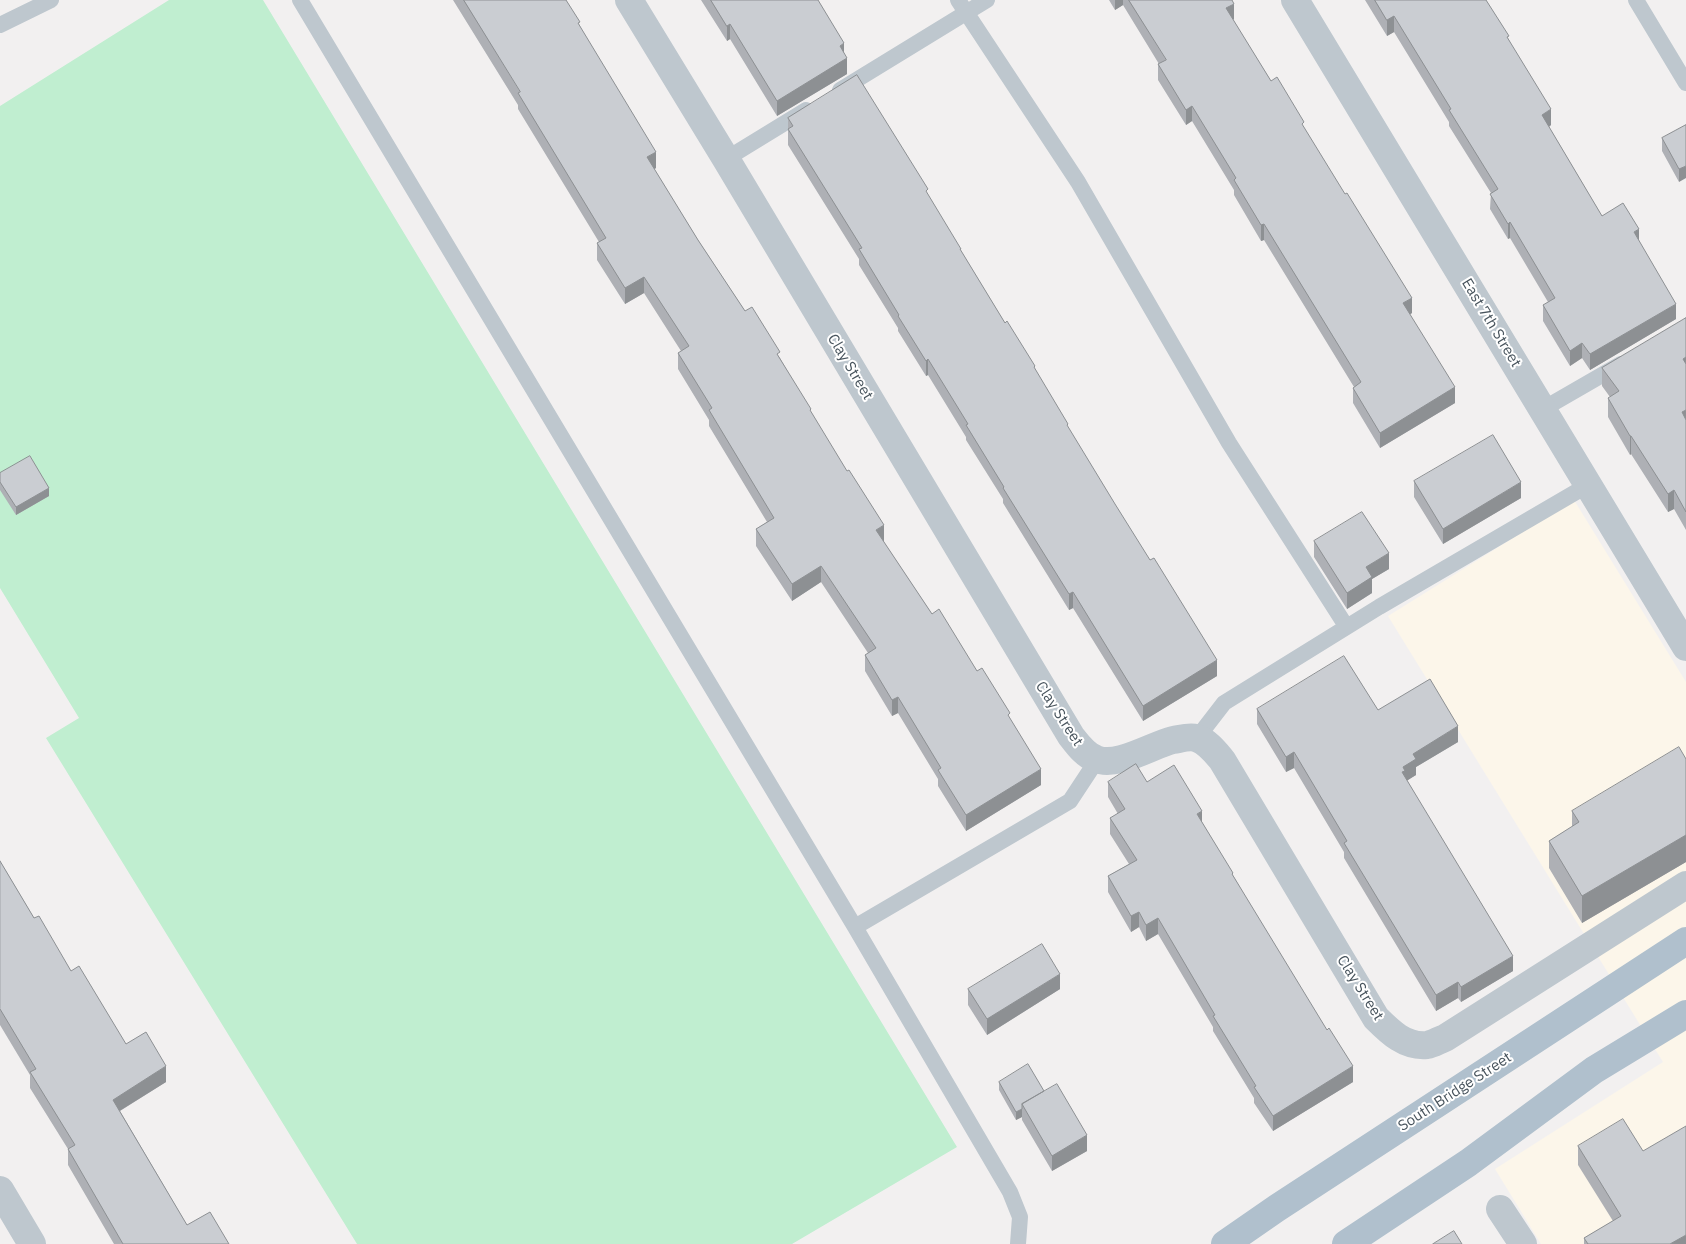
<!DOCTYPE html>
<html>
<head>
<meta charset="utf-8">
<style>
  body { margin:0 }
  canvas { display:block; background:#f2f0f0 }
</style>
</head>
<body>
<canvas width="1686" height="1244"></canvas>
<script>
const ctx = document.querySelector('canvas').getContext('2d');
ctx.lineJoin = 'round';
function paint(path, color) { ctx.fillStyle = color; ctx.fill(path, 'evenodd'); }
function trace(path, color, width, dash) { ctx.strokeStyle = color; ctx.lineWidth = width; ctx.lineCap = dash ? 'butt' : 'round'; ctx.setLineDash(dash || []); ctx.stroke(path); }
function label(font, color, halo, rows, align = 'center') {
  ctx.font = font + ' "IBM Plex Sans",sans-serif'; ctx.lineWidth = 4; ctx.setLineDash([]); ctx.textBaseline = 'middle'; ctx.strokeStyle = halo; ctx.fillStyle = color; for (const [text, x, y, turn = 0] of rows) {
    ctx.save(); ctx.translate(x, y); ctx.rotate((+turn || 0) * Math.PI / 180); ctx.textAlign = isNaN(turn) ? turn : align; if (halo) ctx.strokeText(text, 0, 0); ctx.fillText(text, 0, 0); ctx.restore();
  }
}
const commercial = new Path2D(`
  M 1574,500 L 1686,682 L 1686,1244 L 1541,1244 L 1495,1169 L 1663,1062 L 1388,616 Z`);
const green = new Path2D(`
  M 169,0 L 263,0 L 957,1147 L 792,1244 L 357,1244 L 46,738 L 79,718 L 0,588 L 0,106 Z`);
const lane = new Path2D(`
  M 300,0 L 855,927 L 1010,1192 L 1020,1217 L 1018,1244
  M 958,0 L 1078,182 L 1229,443 L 1346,626
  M 1636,0 L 1686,83
  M 0,25 L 51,0
  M 840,90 L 987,0
  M 726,159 L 806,110
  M 1543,409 L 1621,364
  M 1197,738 L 1224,703 L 1379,607 L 1588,485
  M 855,927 L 1070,801 L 1097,760`);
const street = new Path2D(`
  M 629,0 L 726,159 L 1071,736 C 1078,745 1085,755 1096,759 C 1117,768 1152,745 1173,740 C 1180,739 1189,736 1196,738 C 1207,741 1216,753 1222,760 L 1376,1018 C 1390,1032 1405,1047 1427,1045 C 1433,1044 1439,1040 1445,1038 L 1686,885
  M 1295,0 L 1686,647
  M 0,1190 L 32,1244
  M 1500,1209 L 1523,1244`);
const primary = new Path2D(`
  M 1225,1244 L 1277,1208 L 1686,941
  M 1346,1244 L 1468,1163 L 1594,1070 L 1686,1014`);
const wall = new Path2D(`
  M 453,0 L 566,0 L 656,168 L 654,169 L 698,240 L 745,311 L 780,358 L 811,412 L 883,541 L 932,614 L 977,671 L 1010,719 L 1041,785 L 966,831 L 938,786 L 938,779 L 898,713 L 892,716 L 865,671 L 865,655 L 868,653 L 821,582 L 792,601 L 756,546 L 756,529 L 767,522 L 709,426 L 709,420 L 678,369 L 678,353 L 681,351 L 644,293 L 625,304 L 597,260 L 597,243 L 599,242 L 518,109 L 518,105 Z
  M 701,0 L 813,0 L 844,54 L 847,74 L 777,116 L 730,39 L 727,41 Z
  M 1109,0 L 1232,0 L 1234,19 L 1233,20 L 1271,81 L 1304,128 L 1412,313 L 1410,314 L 1455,403 L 1380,448 L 1353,403 L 1353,388 L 1354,387 L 1264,240 L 1261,241 L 1234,195 L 1234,190 L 1192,121 L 1186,125 L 1158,80 L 1158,64 L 1159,64 L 1123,5 L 1115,10 Z
  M 1365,0 L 1486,0 L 1509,40 L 1551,125 L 1549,127 L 1602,216 L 1639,241 L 1676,319 L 1590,370 L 1582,358 L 1570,366 L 1543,321 L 1543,305 L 1548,302 L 1510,238 L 1508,239 L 1490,209 L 1491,193 L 1449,126 L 1449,122 L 1394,32 L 1387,36 Z
  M 788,118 L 928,195 L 961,251 L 1005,323 L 1035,369 L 1068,428 L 1217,676 L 1143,721 L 1073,608 L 1069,610 L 1003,503 L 1003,499 L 966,440 L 966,437 L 928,375 L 926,376 L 898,331 L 898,328 L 859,265 L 859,259 L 788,145 Z
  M 1686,125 L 1679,182 L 1662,151 L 1662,138 Z
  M 1686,318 L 1686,530 L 1674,509 L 1668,512 L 1631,454 L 1630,455 L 1608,417 L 1608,398 L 1610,397 L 1602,386 L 1602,368 Z
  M 0,473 L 49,496 L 16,515 L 0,490 Z
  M 1414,481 L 1521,498 L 1443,544 L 1414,497 Z
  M 1314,541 L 1389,569 L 1372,579 L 1372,593 L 1347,609 L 1314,557 Z
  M 1257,709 L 1378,710 L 1458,742 L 1416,767 L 1416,775 L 1407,780 L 1513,971 L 1461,1002 L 1458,998 L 1436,1011 L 1344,858 L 1344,852 L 1294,768 L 1286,772 L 1257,724 Z
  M 1686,759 L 1686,862 L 1582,923 L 1549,868 L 1549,841 L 1572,827 L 1572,811 Z
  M 1108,782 L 1147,782 L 1202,822 L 1353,1082 L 1273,1131 L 1254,1103 L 1254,1098 L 1213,1031 L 1213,1027 L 1158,934 L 1146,941 L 1139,927 L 1131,932 L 1108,892 L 1108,876 L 1129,864 L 1110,834 L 1110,818 L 1118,814 L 1108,797 Z
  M 0,861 L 34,918 L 71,971 L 126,1044 L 166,1082 L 120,1111 L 187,1225 L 229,1244 L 114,1244 L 68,1165 L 68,1149 L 30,1088 L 30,1075 L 0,1025 Z
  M 968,989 L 1060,989 L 987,1035 L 968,1005 Z
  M 999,1082 L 1044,1091 L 1087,1151 L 1052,1171 L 1022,1120 L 1022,1117 L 1016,1120 L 999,1090 Z
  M 1578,1146 L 1686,1244 L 1584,1244 L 1584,1238 L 1613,1221 L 1578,1165 Z`);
const shadedWall = new Path2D(`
  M 1115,0 L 1123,0 L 1123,5 L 1115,10 Z
  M 1234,4 L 1234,19 L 1226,24 L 1226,8 Z
  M 1394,16 L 1394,32 L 1387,36 L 1387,20 Z
  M 730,24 L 730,39 L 727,41 L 727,26 Z
  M 844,43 L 844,59 L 840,46 Z
  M 847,58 L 847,74 L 777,116 L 777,101 Z
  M 1192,106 L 1192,121 L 1186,125 L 1186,110 Z
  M 1551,109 L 1551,125 L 1542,131 L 1542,115 Z
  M 656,152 L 656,168 L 647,174 L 647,157 Z
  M 1686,166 L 1686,178 L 1679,182 L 1679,169 Z
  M 1510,222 L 1510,238 L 1508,239 L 1508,224 Z
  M 1264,224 L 1264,240 L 1261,241 L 1261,225 Z
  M 1639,229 L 1639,245 L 1634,232 Z
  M 644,277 L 644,293 L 625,304 L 625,288 Z
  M 1412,298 L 1412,313 L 1403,319 L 1403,303 Z
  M 1676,304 L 1676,319 L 1590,370 L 1590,354 Z
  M 1582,343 L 1582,358 L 1570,366 L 1570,351 Z
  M 1686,357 L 1686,375 L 1683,359 Z
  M 928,359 L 928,375 L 926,376 L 926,361 Z
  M 1455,387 L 1455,403 L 1380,448 L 1380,433 Z
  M 1686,410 L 1686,428 L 1682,412 Z
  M 1630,436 L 1631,436 L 1631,454 L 1630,455 Z
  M 1521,482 L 1521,498 L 1443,544 L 1443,529 Z
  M 49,488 L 49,496 L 16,515 L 16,507 Z
  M 1674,490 L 1674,509 L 1668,512 L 1668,494 Z
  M 884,525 L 884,541 L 876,546 L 876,530 Z
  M 1389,553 L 1389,569 L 1372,579 L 1372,593 L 1347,609 L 1347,593 L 1366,567 Z
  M 821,566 L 821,582 L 792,601 L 792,584 Z
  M 1073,592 L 1073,608 L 1069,610 L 1069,594 Z
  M 1217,660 L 1217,676 L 1143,721 L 1143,706 Z
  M 898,697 L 898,713 L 892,716 L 892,700 Z
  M 1458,726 L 1458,742 L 1416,767 L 1416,775 L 1405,782 L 1402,788 L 1403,767 L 1413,754 Z
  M 1294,752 L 1294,768 L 1286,772 L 1286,757 Z
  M 1041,769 L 1041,785 L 966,831 L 966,815 Z
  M 1202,811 L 1202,826 L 1197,814 Z
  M 1686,835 L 1686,862 L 1582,923 L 1582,896 Z
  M 1139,912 L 1139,927 L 1131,932 L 1131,916 Z
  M 1158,918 L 1158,934 L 1146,941 L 1146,925 Z
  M 1513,956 L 1513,971 L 1461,1002 L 1461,987 Z
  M 1060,974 L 1060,989 L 987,1035 L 987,1019 Z
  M 1458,982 L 1458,998 L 1436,1011 L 1436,995 Z
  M 166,1066 L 166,1082 L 113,1115 L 113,1100 Z
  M 1353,1066 L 1353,1082 L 1273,1131 L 1273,1116 Z
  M 1022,1109 L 1022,1117 L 1016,1120 L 1016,1112 Z
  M 1087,1135 L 1087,1151 L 1052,1171 L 1052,1156 Z
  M 1686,1235 L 1686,1244 L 1670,1244 Z`);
const building = new Path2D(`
  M 464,0 L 566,0 L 580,22 L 578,23 L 656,152 L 647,157 L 698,240 L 745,311 L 752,307 L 780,352 L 777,354 L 811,409 L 810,410 L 847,471 L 849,470 L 884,525 L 876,530 L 932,614 L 939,609 L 977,671 L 982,668 L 1010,713 L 1008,715 L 1041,769 L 966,815 L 938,770 L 941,768 L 898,697 L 892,700 L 865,655 L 876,648 L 821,566 L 792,584 L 756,529 L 774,518 L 709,410 L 712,408 L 678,353 L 689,346 L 644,277 L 625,288 L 597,243 L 606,238 L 518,93 L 520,92 Z
  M 711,0 L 818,0 L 844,43 L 840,46 L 847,58 L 777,101 L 730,24 L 727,26 Z
  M 1129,0 L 1232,0 L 1234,4 L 1226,8 L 1271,81 L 1277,77 L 1304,122 L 1302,124 L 1345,194 L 1347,193 L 1412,298 L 1403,303 L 1455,387 L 1380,433 L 1353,388 L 1361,382 L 1264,224 L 1261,225 L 1234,180 L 1236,178 L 1192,106 L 1186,110 L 1158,64 L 1166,60 Z
  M 1375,0 L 1486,0 L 1509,36 L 1507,37 L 1551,109 L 1542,115 L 1602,216 L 1623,203 L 1639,229 L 1634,232 L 1676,304 L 1590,354 L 1582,343 L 1570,351 L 1543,305 L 1555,298 L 1510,222 L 1508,224 L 1490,194 L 1498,189 L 1449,110 L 1451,109 L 1394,16 L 1387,20 Z
  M 857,75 L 928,189 L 926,191 L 961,249 L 960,249 L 1005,323 L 1007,321 L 1035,366 L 1034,367 L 1068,424 L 1067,425 L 1115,504 L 1150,560 L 1154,558 L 1217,660 L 1143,706 L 1073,592 L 1069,594 L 1003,488 L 1004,487 L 966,425 L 968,424 L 928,359 L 926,361 L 898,316 L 899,315 L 859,249 L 862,248 L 788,129 L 793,126 L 788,118 Z
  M 1686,125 L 1686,166 L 1679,169 L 1662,138 Z
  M 1686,318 L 1686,357 L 1683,359 L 1686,364 L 1686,410 L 1682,412 L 1686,420 L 1686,512 L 1674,490 L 1668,494 L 1631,436 L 1630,436 L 1608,398 L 1619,391 L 1602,368 Z
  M 1493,435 L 1521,482 L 1443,529 L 1414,481 Z
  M 30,456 L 49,488 L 16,507 L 0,482 L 0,473 Z
  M 1362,512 L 1389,553 L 1366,567 L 1372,577 L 1347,593 L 1314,541 Z
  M 1344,656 L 1378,710 L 1430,679 L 1458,726 L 1413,754 L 1416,759 L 1403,767 L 1405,771 L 1402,772 L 1513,956 L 1461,987 L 1458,982 L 1436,995 L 1344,843 L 1347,841 L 1294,752 L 1286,757 L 1257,709 Z
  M 1679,747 L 1686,759 L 1686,835 L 1582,896 L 1549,841 L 1579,822 L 1572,811 Z
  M 1136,764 L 1147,782 L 1174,765 L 1202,811 L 1197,814 L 1233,873 L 1232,874 L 1327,1030 L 1329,1028 L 1353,1066 L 1273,1116 L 1254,1087 L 1256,1086 L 1213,1016 L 1215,1015 L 1158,918 L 1146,925 L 1139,912 L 1131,916 L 1108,876 L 1137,860 L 1110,818 L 1125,809 L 1108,782 Z
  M 0,861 L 34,918 L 39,916 L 71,971 L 79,966 L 126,1044 L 146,1032 L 166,1066 L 113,1100 L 187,1225 L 210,1212 L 229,1244 L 123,1244 L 68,1149 L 75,1145 L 30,1072 L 36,1069 L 0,1009 Z
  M 1042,944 L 1060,974 L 987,1019 L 968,989 Z
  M 1028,1064 L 1044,1091 L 1022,1104 L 1022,1109 L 1016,1112 L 999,1082 Z
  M 1057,1084 L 1087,1135 L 1052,1156 L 1022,1104 Z
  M 1623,1119 L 1643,1151 L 1686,1126 L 1686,1235 L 1670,1244 L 1588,1244 L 1584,1238 L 1621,1216 L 1578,1146 Z
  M 1454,1231 L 1462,1244 L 1433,1244 Z`);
const streetNames = [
  ["East 7th Street",1491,323,59],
  ["Clay Street",850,367,59],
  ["Clay Street",1059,714,57],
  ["Clay Street",1360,988,58],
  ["South Bridge Street",1455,1092,-33]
];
paint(commercial, '#fcf6ea');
paint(green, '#c0eed0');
trace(lane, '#bec7ce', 16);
trace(street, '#bec7ce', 28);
trace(primary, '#b0c0cd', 28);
paint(wall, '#aeb0b5');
paint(shadedWall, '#8d9093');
paint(building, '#cacdd2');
trace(building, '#8d9093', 1);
label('15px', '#48545d', '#fff', streetNames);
</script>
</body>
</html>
